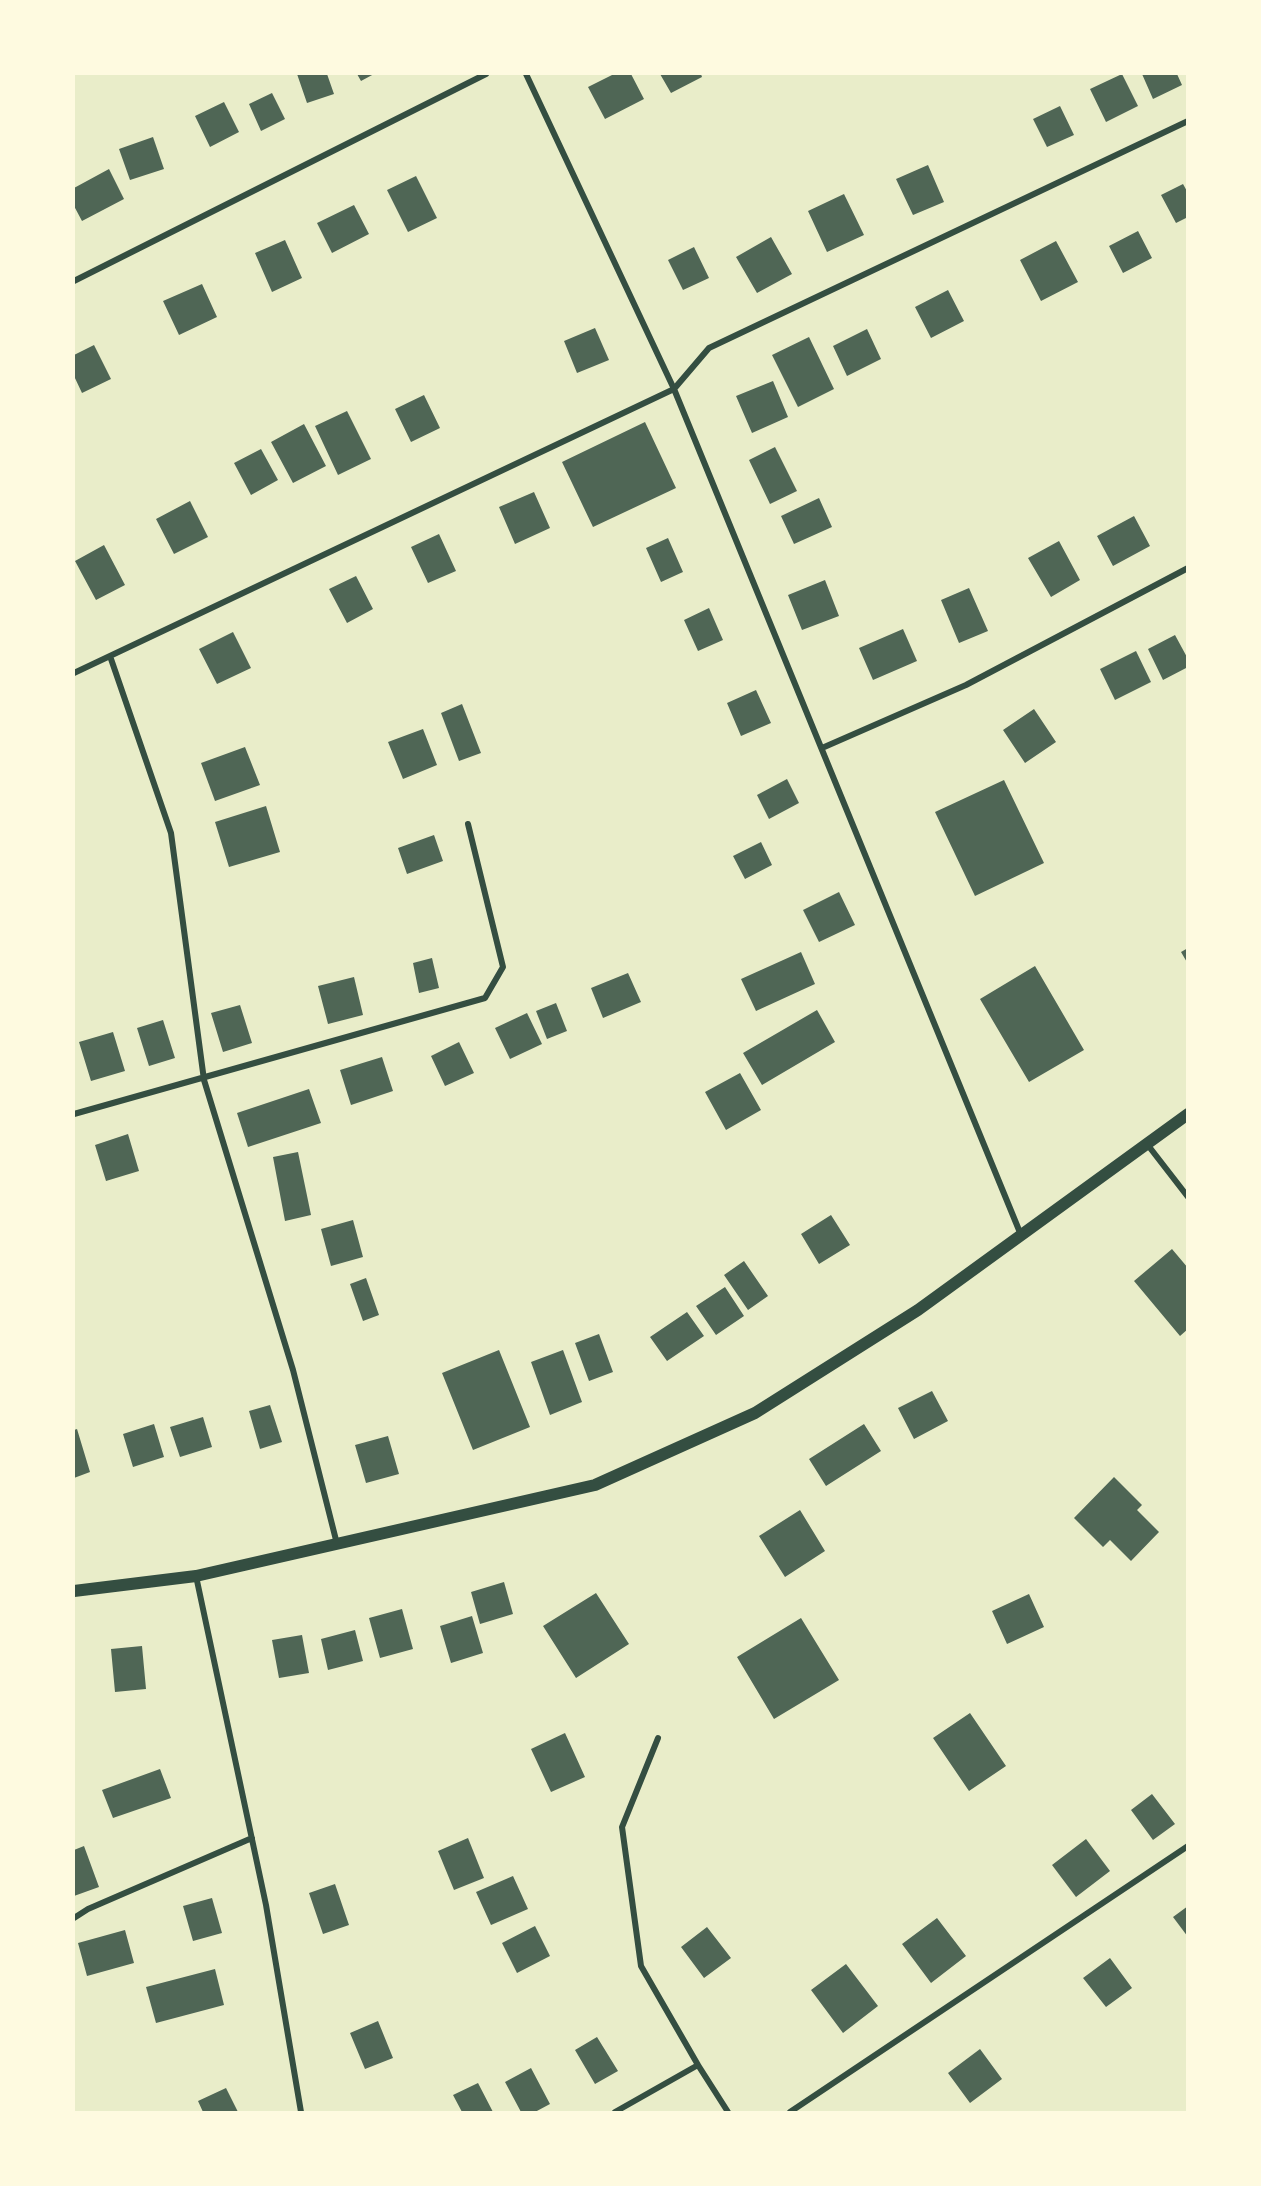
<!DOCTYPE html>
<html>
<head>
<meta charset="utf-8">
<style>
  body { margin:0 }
  #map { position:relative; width:1261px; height:2186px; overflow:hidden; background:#e9edc9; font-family:Lora,serif }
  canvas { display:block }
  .frame { position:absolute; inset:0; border:75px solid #fefae0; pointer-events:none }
</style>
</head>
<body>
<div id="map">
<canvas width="1261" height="2186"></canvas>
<div class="frame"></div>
</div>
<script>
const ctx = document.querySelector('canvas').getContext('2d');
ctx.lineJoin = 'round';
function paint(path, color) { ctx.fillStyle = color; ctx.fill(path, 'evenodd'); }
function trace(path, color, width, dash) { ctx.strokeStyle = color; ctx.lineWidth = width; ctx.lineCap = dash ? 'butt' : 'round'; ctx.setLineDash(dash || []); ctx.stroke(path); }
const building = new Path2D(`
  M 297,74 L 327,74 L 334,94 L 307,103 Z
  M 357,74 L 374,74 L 361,81 Z
  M 614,74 L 631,74 L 644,99 L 605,119 L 588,87 Z
  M 660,74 L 701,74 L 702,77 L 671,93 Z
  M 1122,74 L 1138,106 L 1106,122 L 1090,89 Z
  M 1142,74 L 1177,74 L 1182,85 L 1153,99 Z
  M 272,93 L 285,119 L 261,131 L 249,104 Z
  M 224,102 L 239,132 L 210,147 L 195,116 Z
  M 1060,106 L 1074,135 L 1047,147 L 1033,119 Z
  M 153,137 L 164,169 L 130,180 L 119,149 Z
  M 928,165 L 944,202 L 913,215 L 896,179 Z
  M 109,169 L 124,199 L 82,221 L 74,206 L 74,188 Z
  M 416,176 L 437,218 L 408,232 L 387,190 Z
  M 1183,184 L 1188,193 L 1188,217 L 1176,223 L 1161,195 Z
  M 844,194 L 864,235 L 827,252 L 808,211 Z
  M 354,205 L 369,234 L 332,253 L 317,223 Z
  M 1138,231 L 1152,258 L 1123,273 L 1109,246 Z
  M 771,237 L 792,274 L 757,293 L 736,257 Z
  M 285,240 L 302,278 L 272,292 L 255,253 Z
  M 1056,241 L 1078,282 L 1041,301 L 1020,260 Z
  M 694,247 L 709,278 L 683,290 L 668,260 Z
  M 202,284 L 217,317 L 179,335 L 163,301 Z
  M 948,290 L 964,321 L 931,338 L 915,307 Z
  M 595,328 L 609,360 L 577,373 L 564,341 Z
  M 867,329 L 881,359 L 847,376 L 833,346 Z
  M 809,337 L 834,389 L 798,407 L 772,355 Z
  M 94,345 L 111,379 L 82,393 L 74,376 L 74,355 Z
  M 773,381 L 788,417 L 752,433 L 736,396 Z
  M 424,395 L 440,428 L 411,442 L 395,409 Z
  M 347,411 L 371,459 L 338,475 L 315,426 Z
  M 645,422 L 676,488 L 593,527 L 562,462 Z
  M 304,424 L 326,466 L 293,483 L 271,442 Z
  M 775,447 L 797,491 L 770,504 L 749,460 Z
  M 261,449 L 278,480 L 251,495 L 234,463 Z
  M 534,492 L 550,528 L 515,544 L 499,507 Z
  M 819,498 L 832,527 L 794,544 L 781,516 Z
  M 190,501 L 208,537 L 174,554 L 156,519 Z
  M 1134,516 L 1150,546 L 1113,566 L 1097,536 Z
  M 439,534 L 456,571 L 428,583 L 411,547 Z
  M 668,538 L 683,572 L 661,582 L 646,548 Z
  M 1059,541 L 1080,580 L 1051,597 L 1028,558 Z
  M 104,545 L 125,585 L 96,600 L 75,561 Z
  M 356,576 L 373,609 L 347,623 L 329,589 Z
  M 825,580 L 839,616 L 802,630 L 788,595 Z
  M 969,588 L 988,631 L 959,643 L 941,600 Z
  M 709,608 L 723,640 L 698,651 L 684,620 Z
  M 903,629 L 917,661 L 873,680 L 859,648 Z
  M 233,632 L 251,668 L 217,684 L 199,649 Z
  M 1175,635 L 1188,659 L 1188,667 L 1163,680 L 1148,649 Z
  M 1136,651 L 1151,682 L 1115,700 L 1100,669 Z
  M 756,690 L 771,723 L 741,736 L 727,703 Z
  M 462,704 L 481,753 L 459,761 L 441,713 Z
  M 1034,709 L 1056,742 L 1025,763 L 1003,730 Z
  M 423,729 L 437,765 L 403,779 L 388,742 Z
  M 245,747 L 260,785 L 215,801 L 201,763 Z
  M 787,779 L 799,803 L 769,819 L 757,795 Z
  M 1004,780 L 1044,863 L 975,896 L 935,812 Z
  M 266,806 L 280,852 L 229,867 L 215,822 Z
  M 434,835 L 443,861 L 407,874 L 398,848 Z
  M 761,842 L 772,865 L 745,879 L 733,856 Z
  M 839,892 L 855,925 L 819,942 L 803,910 Z
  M 1188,948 L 1188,964 L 1181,952 Z
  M 801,952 L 815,984 L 756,1011 L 741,979 Z
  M 432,958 L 439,988 L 419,993 L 413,963 Z
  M 1035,966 L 1084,1050 L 1029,1082 L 980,999 Z
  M 628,973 L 641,1002 L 603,1018 L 591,988 Z
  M 354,977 L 363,1015 L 328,1024 L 318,986 Z
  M 556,1003 L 567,1031 L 547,1039 L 536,1011 Z
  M 240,1005 L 252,1043 L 223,1052 L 211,1013 Z
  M 817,1010 L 835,1042 L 762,1085 L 743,1053 Z
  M 527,1013 L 542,1044 L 510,1059 L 495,1028 Z
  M 163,1020 L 175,1058 L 149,1066 L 137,1028 Z
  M 113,1032 L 125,1071 L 91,1081 L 79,1042 Z
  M 459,1042 L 474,1073 L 445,1086 L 431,1056 Z
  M 382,1057 L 393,1091 L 351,1105 L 340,1070 Z
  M 740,1073 L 761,1110 L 726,1130 L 705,1092 Z
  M 309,1089 L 321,1123 L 248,1147 L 237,1113 Z
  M 128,1134 L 139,1171 L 106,1181 L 95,1145 Z
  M 298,1152 L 311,1215 L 285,1221 L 273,1157 Z
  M 831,1215 L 850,1245 L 819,1264 L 801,1234 Z
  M 353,1220 L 363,1257 L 331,1266 L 321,1229 Z
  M 1172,1249 L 1188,1268 L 1188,1329 L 1180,1336 L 1134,1281 Z
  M 744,1261 L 768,1296 L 748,1310 L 724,1275 Z
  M 366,1278 L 379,1315 L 363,1321 L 350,1284 Z
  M 725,1287 L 744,1316 L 716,1335 L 696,1306 Z
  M 687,1312 L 704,1336 L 667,1361 L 650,1337 Z
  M 599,1334 L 613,1372 L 589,1381 L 575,1343 Z
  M 499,1350 L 530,1427 L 473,1450 L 442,1373 Z
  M 563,1350 L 582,1402 L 550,1415 L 531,1362 Z
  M 932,1391 L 948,1421 L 914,1439 L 898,1408 Z
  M 270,1405 L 282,1442 L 260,1449 L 249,1411 Z
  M 203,1417 L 212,1447 L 180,1457 L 170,1427 Z
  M 154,1424 L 164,1457 L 133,1467 L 123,1434 Z
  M 864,1424 L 881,1451 L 826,1486 L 809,1459 Z
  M 77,1429 L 90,1472 L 74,1478 L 74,1430 Z
  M 388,1436 L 399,1474 L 366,1483 L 355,1445 Z
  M 1114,1477 L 1142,1505 L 1137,1510 L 1159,1532 L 1131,1561 L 1110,1540 L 1103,1547 L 1074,1518 Z
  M 800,1510 L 825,1551 L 785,1577 L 759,1536 Z
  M 504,1582 L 513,1614 L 480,1624 L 471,1592 Z
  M 596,1593 L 629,1644 L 576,1678 L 543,1626 Z
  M 1029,1594 L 1044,1627 L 1007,1644 L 992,1611 Z
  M 402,1609 L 413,1649 L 380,1658 L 369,1618 Z
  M 472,1616 L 483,1653 L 451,1663 L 440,1626 Z
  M 801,1618 L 839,1680 L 774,1719 L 737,1657 Z
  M 355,1630 L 363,1661 L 328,1670 L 321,1639 Z
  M 302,1635 L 309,1673 L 279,1678 L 272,1640 Z
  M 142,1646 L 146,1689 L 115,1692 L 111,1649 Z
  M 970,1713 L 1006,1766 L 969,1791 L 933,1738 Z
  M 565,1733 L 585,1777 L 551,1792 L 531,1749 Z
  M 160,1769 L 171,1798 L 113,1818 L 102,1790 Z
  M 1152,1794 L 1175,1824 L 1153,1840 L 1131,1810 Z
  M 468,1838 L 484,1878 L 454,1890 L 438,1851 Z
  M 1086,1839 L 1110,1871 L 1076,1897 L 1052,1865 Z
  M 84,1846 L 99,1887 L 74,1896 L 74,1850 Z
  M 513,1876 L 528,1909 L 491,1925 L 476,1892 Z
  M 335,1884 L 349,1925 L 323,1934 L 309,1893 Z
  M 212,1898 L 222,1933 L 193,1941 L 183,1906 Z
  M 1188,1906 L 1188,1937 L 1173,1917 Z
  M 937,1918 L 966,1956 L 931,1983 L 902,1944 Z
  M 535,1926 L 550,1956 L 517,1973 L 502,1943 Z
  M 707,1927 L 731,1958 L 704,1978 L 681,1947 Z
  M 125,1930 L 134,1963 L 87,1976 L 78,1943 Z
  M 1110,1958 L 1132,1988 L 1106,2007 L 1083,1978 Z
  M 846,1964 L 878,2006 L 843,2033 L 811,1990 Z
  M 215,1969 L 224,2005 L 156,2023 L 146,1987 Z
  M 378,2021 L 393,2058 L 365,2069 L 350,2033 Z
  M 597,2037 L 618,2071 L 595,2084 L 575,2050 Z
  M 980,2049 L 1002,2079 L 970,2103 L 948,2073 Z
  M 531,2068 L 550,2104 L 535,2112 L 521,2112 L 505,2082 Z
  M 478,2083 L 493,2112 L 462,2112 L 453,2095 Z
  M 226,2088 L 238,2112 L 203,2112 L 198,2101 Z`);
const minor = new Path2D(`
  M 526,74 L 674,389 L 1021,1235
  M 74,281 L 486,74
  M 110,656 L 171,833 L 204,1080 L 293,1370 L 337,1544
  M 74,673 L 674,389 L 709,348 L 1188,121
  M 822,748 L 966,685 L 1188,568
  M 74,1114 L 485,998 L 503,967 L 468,824
  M 1147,1144 L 1188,1197
  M 196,1576 L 266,1905 L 301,2112
  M 658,1738 L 622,1827 L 641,1966 L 698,2065
  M 74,1918 L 88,1909 L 252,1838
  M 615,2112 L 698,2065 L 728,2112
  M 790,2112 L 1188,1846`);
const secondary = new Path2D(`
  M 74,1591 L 196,1576 L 595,1485 L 755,1413 L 918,1310 L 1188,1114`);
paint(building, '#4f6655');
trace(minor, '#344e41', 6);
trace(secondary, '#344e41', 12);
</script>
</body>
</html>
